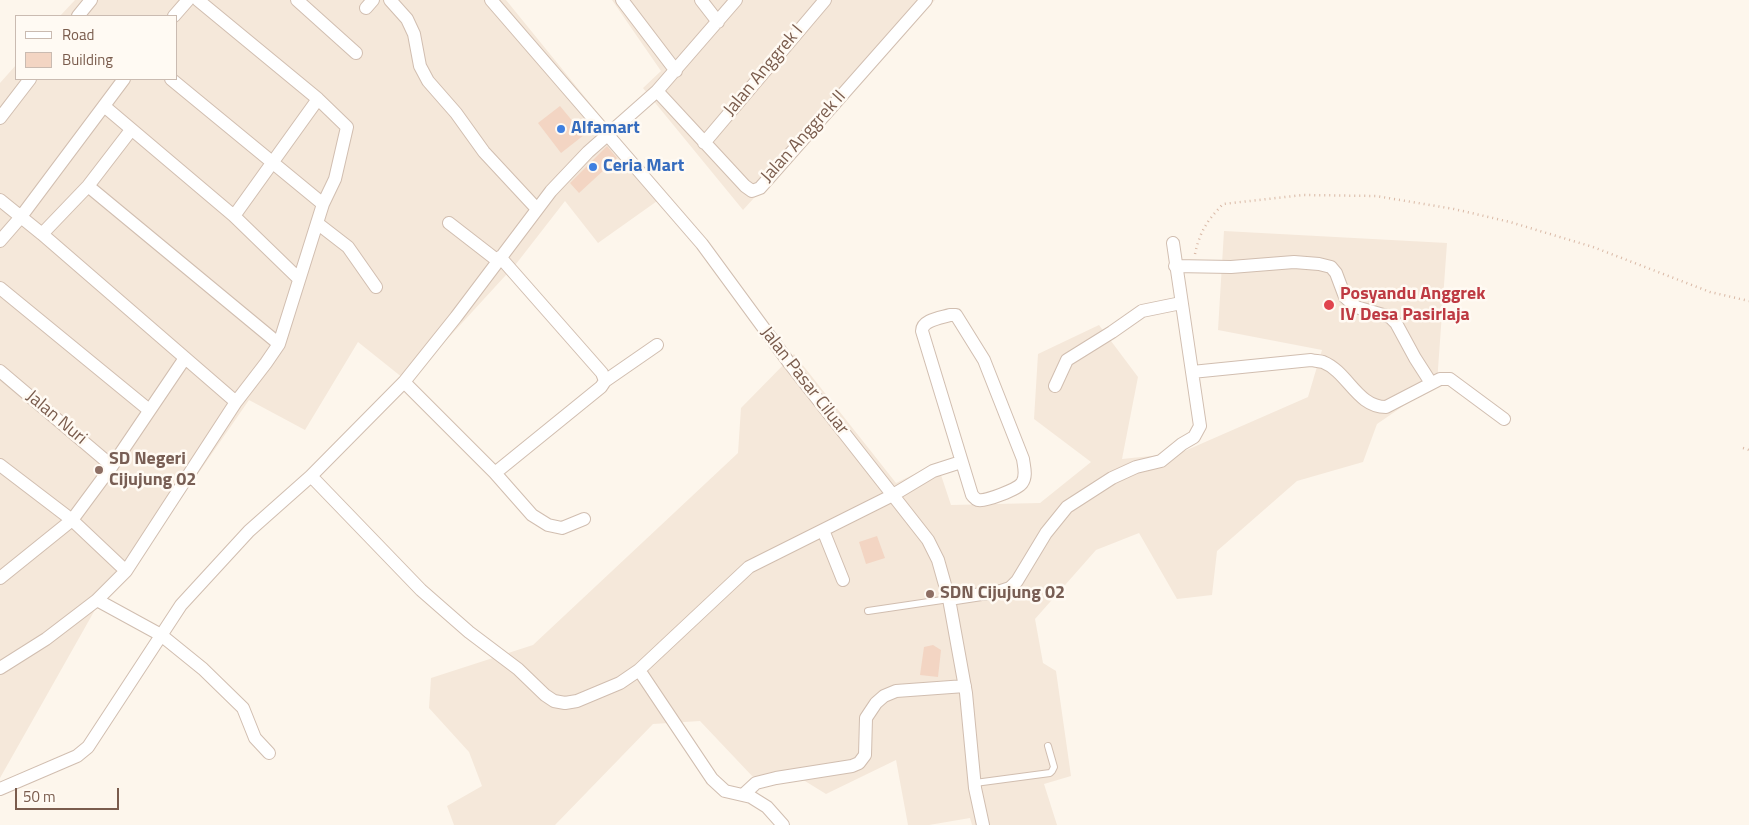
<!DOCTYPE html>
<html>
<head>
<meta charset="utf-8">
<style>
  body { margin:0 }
  #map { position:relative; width:1749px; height:825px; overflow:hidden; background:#fdf6ec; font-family:"Titillium Web",sans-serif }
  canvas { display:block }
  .legend { position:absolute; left:15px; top:15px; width:162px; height:65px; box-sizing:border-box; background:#fffaf3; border:1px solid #cabbb1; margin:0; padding:6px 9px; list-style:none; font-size:15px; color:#7a5c4d }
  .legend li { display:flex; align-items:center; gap:10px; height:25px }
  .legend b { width:25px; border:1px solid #cabbb1 }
  .scale { position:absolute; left:15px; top:788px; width:104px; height:22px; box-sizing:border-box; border:2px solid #7a5c4d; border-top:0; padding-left:6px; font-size:15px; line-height:18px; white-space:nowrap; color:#7a5c4d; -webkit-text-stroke:4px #fffaf3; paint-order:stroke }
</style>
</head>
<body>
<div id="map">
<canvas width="1749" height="825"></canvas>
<ul class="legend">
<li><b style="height:6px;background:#fff"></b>Road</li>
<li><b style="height:14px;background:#f3d5c3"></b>Building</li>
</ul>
<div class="scale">50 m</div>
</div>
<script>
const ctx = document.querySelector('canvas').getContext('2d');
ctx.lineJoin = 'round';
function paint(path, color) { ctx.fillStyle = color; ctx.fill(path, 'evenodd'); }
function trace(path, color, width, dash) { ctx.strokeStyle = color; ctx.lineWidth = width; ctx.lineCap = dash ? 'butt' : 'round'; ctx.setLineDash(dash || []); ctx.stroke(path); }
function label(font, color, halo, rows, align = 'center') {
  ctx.font = font + ' "Titillium Web",sans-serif'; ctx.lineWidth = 5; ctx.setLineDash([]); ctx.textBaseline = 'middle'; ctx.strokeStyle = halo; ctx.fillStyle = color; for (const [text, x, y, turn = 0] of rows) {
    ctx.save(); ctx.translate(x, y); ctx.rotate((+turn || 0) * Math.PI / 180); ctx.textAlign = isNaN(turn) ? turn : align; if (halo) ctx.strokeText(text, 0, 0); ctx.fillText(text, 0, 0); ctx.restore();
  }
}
const residential = new Path2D(`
  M 75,0 L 506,0 L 606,123 L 667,194 L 598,243 L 565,201 L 516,264 L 408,382 L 358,342 L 305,430 L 249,400 L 130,572 L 96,608 L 0,778 L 0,83 L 16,65 L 16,79 L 176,79 L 176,16 L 60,16 Z
  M 612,0 L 935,0 L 743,210 L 643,88 L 661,71 Z
  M 1224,231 L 1447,243 L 1437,383 L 1377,424 L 1363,462 L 1297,481 L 1217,551 L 1212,595 L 1177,599 L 1139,533 L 1096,550 L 1035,619 L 1043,663 L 1056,671 L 1071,776 L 1044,784 L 1057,825 L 972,825 L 970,818 L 929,825 L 908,825 L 896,760 L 826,794 L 792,773 L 753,777 L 700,721 L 653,724 L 555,825 L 454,825 L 447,806 L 482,786 L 469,752 L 429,708 L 431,678 L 533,645 L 738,453 L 741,408 L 794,354 L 896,483 L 937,463 L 951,505 L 1040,503 L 1091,462 L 1034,419 L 1038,354 L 1099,325 L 1138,377 L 1122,459 L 1180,453 L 1308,397 L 1322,350 L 1218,330 Z`);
const building = new Path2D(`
  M 560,106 L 584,135 L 561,153 L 538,123 Z
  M 607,146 L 617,158 L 579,193 L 570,183 Z
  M 877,536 L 885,558 L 866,564 L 859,542 Z
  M 933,645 L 941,650 L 938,677 L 920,675 L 924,647 Z`);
const path = new Path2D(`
  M 1195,254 C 1200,231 1207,221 1223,204 L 1303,195 L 1376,196 L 1454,209 L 1510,222 L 1593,247 L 1710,292 L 1749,301
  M 1743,448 L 1749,450`);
const service = new Path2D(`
  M 868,611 L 949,599
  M 975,783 L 1050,773 L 1052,771 L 1054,767 L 1048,746`);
const minor = new Path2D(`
  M 297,0 L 356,53
  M 390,0 L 407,19 L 414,34 L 420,66 L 428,81 L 456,113 L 484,152 L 537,209
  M 491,0 L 702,244 L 790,364 L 928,540 L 938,560 L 949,599 L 966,693 L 975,788 L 983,825
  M 622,0 L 676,71
  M 701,0 L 718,22
  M 366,8 L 373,0
  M 78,16 L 91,0
  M 174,16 L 188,0
  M 171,79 L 323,204
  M 657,91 L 745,186 L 752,191 L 760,188 L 926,0
  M 104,106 L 234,216 L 299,279
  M 0,118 L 30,79
  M 704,143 L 825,0
  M 88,186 L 279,344
  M 0,200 L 42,234 L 236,402
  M 234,216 L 318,99
  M 317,223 L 348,247 L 376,287
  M 449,223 L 498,261
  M 42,234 L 88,186 L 131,130
  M 0,241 L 20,218 L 124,79
  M 1175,266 L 1231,267 L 1294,262 L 1319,264 L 1331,267 L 1336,273 L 1345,297 L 1356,307 L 1390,317 L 1396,323 L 1415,358 L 1431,383
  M 0,288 L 149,410
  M 950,315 L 956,315 L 984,360 L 1023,459 C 1024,467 1027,476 1022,483 C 1018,489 985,502 978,500 C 975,499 974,497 972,495 L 922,331 C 922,320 940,318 950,315 Z
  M 0,371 L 112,466
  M 1192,372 L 1311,360 C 1315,361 1320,361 1323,362 C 1348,372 1357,407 1386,407 L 1440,379 L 1450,379 L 1504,419
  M 605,381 L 657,345
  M 404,382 L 495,473 L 532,515 L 548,525 L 562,528 L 584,519
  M 1055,386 L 1067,360 L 1112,332 L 1142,311 L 1181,303
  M 0,465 L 72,520 L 126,571
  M 495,473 L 601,387 L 605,381 L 602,373 L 500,257
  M 311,476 L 421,590 L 469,632 L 518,669 L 545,695 L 554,701 L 565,703 L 577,701 L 620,683 L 639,670 L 749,567 L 893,495 L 933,471 L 961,462
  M 823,530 L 843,580
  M 0,578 L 72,520 L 112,466 L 185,358
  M 949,599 L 1001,591 L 1010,588 L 1017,581 L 1046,533 L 1067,507 L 1112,478 L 1136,467 L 1161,461 L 1182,444 L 1194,437 L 1200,426 L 1173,243
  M 97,600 L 161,635 L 203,669 L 243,708 L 255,738 L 269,753
  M 0,668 L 46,639 L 97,600 L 126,571 L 236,402 L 266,363 L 279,344 L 323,204 L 335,179 L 347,127 L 318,99 L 198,0
  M 639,670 L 712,779 L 725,791 L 751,797 L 767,807 L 783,825
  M 0,789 L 77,756 L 88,747 L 181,605 L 249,531 L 311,476 L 404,382 L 456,317 L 551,191 L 588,152 L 657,91 L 736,0
  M 743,795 L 756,783 L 776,778 L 852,766 L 859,763 L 865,755 L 866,718 L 876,703 L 884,696 L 896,691 L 965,686`);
const markers = [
  [561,129,5,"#3f7fe0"],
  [593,167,5,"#3f7fe0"],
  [1329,305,6,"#e0444e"],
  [99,470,5,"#8d6e63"],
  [930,594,5,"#8d6e63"]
];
const streetNames = [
  ["Jalan Anggrek I",764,71,-50],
  ["Jalan Anggrek II",804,137,-48],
  ["Jalan Pasar Ciluar",804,381,52],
  ["Jalan Nuri",56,418,40]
];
const shopNames = [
  ["Alfamart",571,129],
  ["Ceria Mart",603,167]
];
const healthNames = [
  ["Posyandu Anggrek",1340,295],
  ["IV Desa Pasirlaja",1340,316]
];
const educationNames = [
  ["SD Negeri",109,460],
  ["Cijujung 02",109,481],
  ["SDN Cijujung 02",940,594]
];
paint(residential, '#f5e8da');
paint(building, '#f3d5c3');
trace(service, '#d1beb0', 8);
trace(minor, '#d1beb0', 14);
trace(path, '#d9b8a5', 2.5, [1, 4]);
trace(service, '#fff', 6);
trace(minor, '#fff', 12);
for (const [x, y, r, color] of markers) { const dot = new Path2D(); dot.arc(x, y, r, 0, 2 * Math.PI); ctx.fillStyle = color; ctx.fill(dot); trace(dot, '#fffaf3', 2); }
label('18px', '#7a5c4d', '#fffaf3', streetNames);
label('bold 18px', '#366cbe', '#fffaf3', shopNames, 'left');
label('bold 18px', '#be3a42', '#fffaf3', healthNames, 'left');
label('bold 18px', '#785e54', '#fffaf3', educationNames, 'left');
</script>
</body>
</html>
